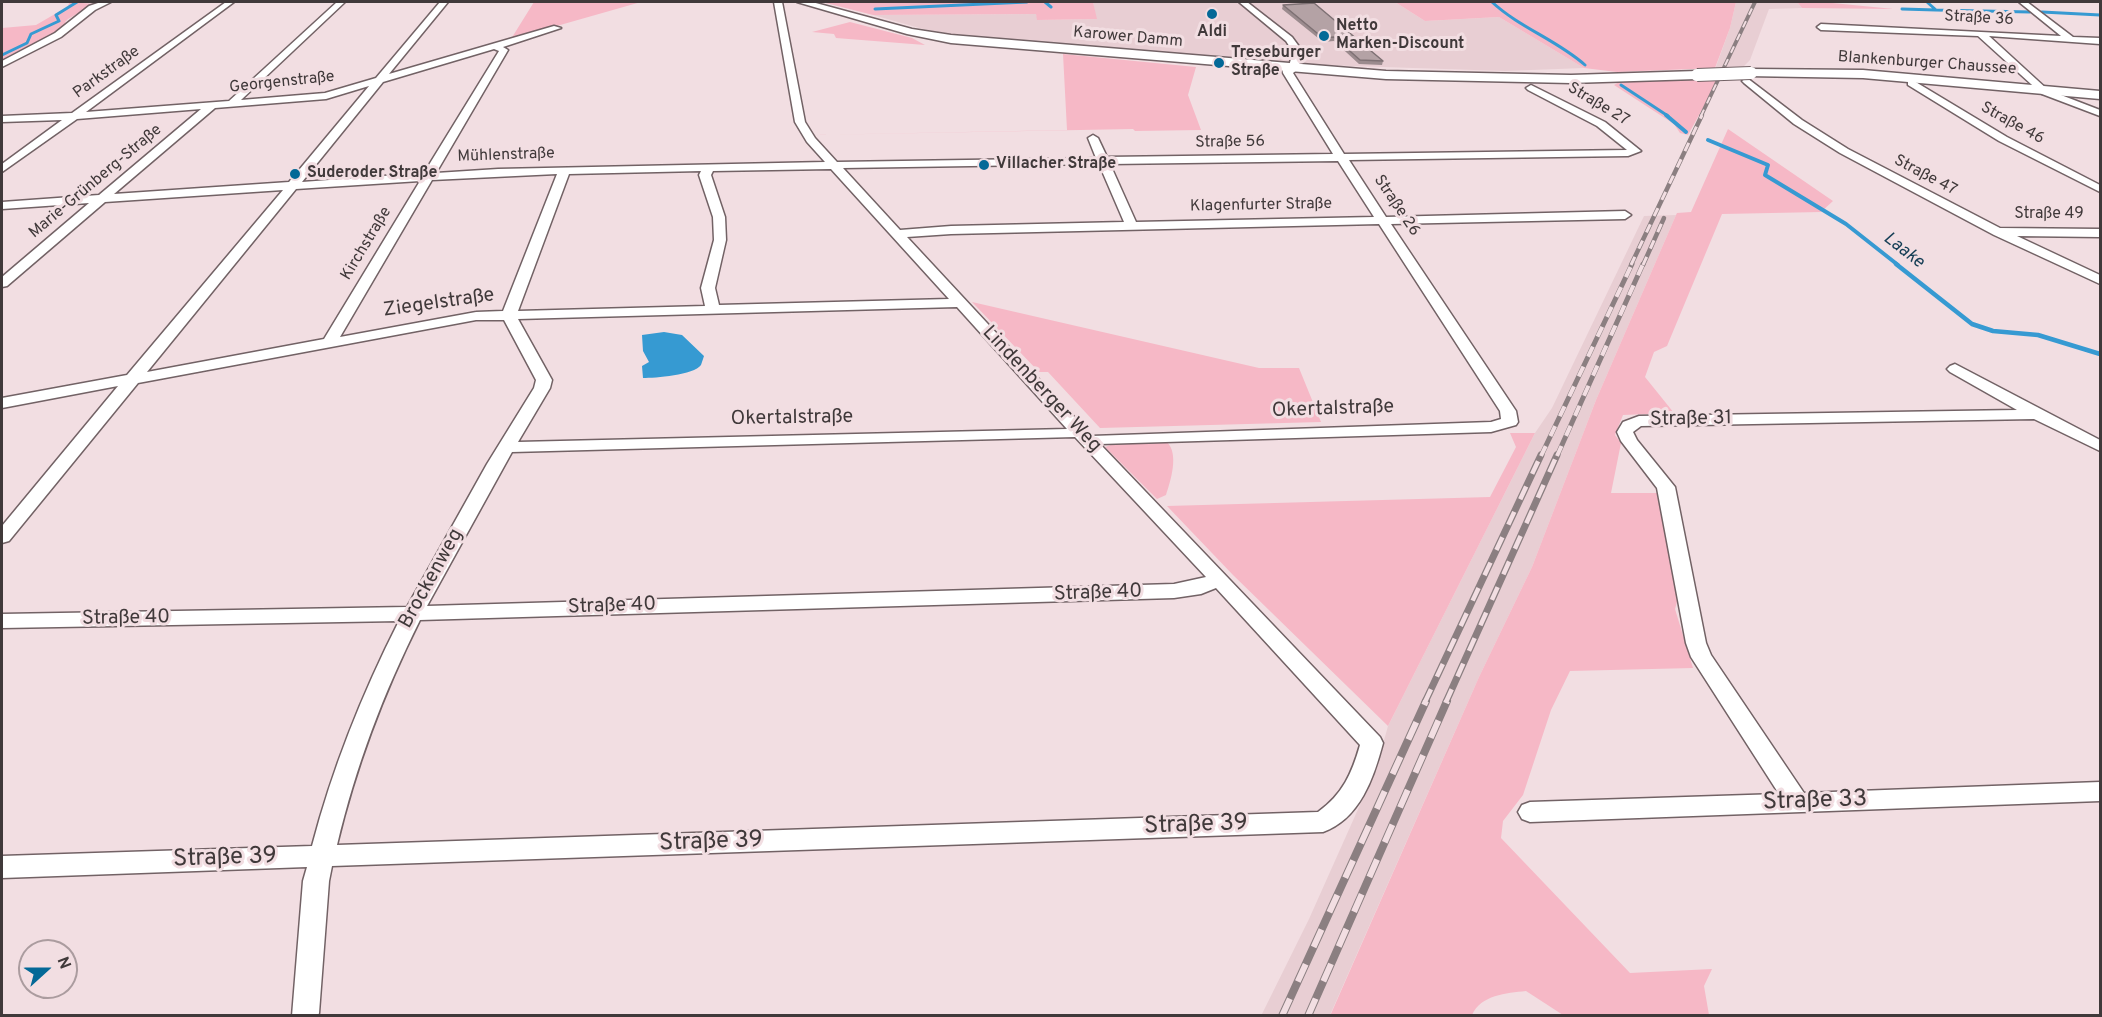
<!DOCTYPE html>
<html>
<head>
<meta charset="utf-8">
<style>
  body { margin:0 }
  #map { position:relative; width:2102px; height:1017px; overflow:hidden; background:#f2dee2; font-family:Overpass,sans-serif }
  canvas { display:block }
  .frame { position:absolute; inset:0; border:3px solid #40393a; pointer-events:none }
  .north { position:absolute; left:18px; top:939px; width:60px; height:60px; box-sizing:border-box; background:#f2dee2; border:2px solid #ab9c9f; border-radius:50%; rotate:69deg; font-size:16px; font-weight:700; line-height:24px; text-align:center; color:#40393a }
  .north::after { content:''; display:block; margin:auto; width:21px; height:27px; background:#046997; clip-path:polygon(50% 0,100% 100%,50% 72%,0 100%) }
</style>
</head>
<body>
<div id="map">
<canvas width="2102" height="1017"></canvas>
<div class="frame"></div>
<div class="north">N</div>
</div>
<script>
const ctx = document.querySelector('canvas').getContext('2d');
ctx.lineJoin = 'round';
function paint(path, color) { ctx.fillStyle = color; ctx.fill(path, 'evenodd'); }
function trace(path, color, width, dash) { ctx.strokeStyle = color; ctx.lineWidth = width; ctx.lineCap = dash ? 'butt' : 'round'; ctx.setLineDash(dash || []); ctx.stroke(path); }
function label(font, color, halo, rows, align = 'center') {
  ctx.font = font + ' Overpass,sans-serif'; ctx.lineWidth = 6; ctx.setLineDash([]); ctx.textBaseline = 'middle'; ctx.strokeStyle = halo; ctx.fillStyle = color; for (const [text, x, y, turn = 0] of rows) {
    ctx.save(); ctx.translate(x, y); ctx.rotate((+turn || 0) * Math.PI / 180); ctx.textAlign = isNaN(turn) ? turn : align; if (halo) ctx.strokeText(text, 0, 0); ctx.fillText(text, 0, 0); ctx.restore();
  }
}
const built = new Path2D(`
  M 1093,2 L 1395,2 L 1425,21 L 1499,17 L 1584,68 L 1505,71 L 1292,64 L 960,36 L 923,29 L 873,15 L 1036,14 L 1038,20 L 1096,19 Z
  M 1736,2 L 1797,2 L 1802,8 L 1769,9 L 1750,60 L 1739,71 L 1714,72 L 1730,28 Z
  M 1676,215 L 1596,400 L 1532,567 L 1479,677 L 1330,1015 L 1261,1016 L 1309,919 L 1376,769 L 1388,726 L 1535,433 L 1552,408 L 1644,216 Z`);
const green = new Path2D(`
  M 70,2 L 94,4 L 68,19 L 65,22 L 68,25 L 54,35 L 2,62 L 2,28 L 36,25 L 67,7 Z
  M 534,2 L 641,2 L 511,39 Z
  M 822,2 L 1103,2 L 1093,2 L 1097,19 L 1037,20 L 1036,14 L 873,15 Z
  M 1395,2 L 1736,2 L 1730,28 L 1715,68 L 1617,72 L 1584,68 L 1499,17 L 1425,21 Z
  M 1797,2 L 1822,2 L 1894,9 L 1802,8 Z
  M 850,22 L 912,38 L 925,45 L 836,38 L 834,34 L 812,32 Z
  M 1063,54 L 1196,67 L 1188,95 L 1201,130 L 1135,131 L 1133,129 L 813,135 L 1067,130 Z
  M 1686,78 L 1719,79 L 1688,135 L 1680,133 L 1674,124 L 1614,85 L 1621,81 Z
  M 1728,129 L 1833,201 L 1821,212 L 1722,214 L 1667,346 L 1654,352 L 1645,377 L 1674,413 L 1623,415 L 1615,435 L 1621,443 L 1611,493 L 1658,493 L 1679,595 L 1675,609 L 1693,668 L 1570,671 L 1551,710 L 1523,795 L 1503,821 L 1501,838 L 1630,973 L 1712,969 L 1704,986 L 1709,1015 L 1563,1015 L 1526,991 C 1506,993 1481,995 1472,1015 L 1330,1016 L 1479,677 L 1532,567 L 1596,400 L 1676,215 L 1677,213 L 1691,212 Z
  M 972,302 L 1259,368 L 1299,368 L 1321,422 L 1100,428 L 1048,372 L 1039,372 Z
  M 1510,433 L 1535,433 L 1388,726 L 1233,575 L 1167,506 L 1490,497 L 1516,447 Z
  M 1167,442 C 1179,454 1171,480 1166,495 L 1157,499 L 1105,447 L 1116,443 Z`);
const water = new Path2D(`
  M 664,332 L 682,335 L 704,356 C 703,359 702,362 701,365 C 694,375 655,378 643,378 L 642,366 L 649,362 L 643,351 L 642,335 Z`);
const streamFar2 = new Path2D(`
  M 1045,2 L 1051,7
  M 1492,2 C 1520,28 1557,40 1585,65
  M 1927,2 L 1936,10 L 2030,12
  M 875,9 L 1027,2
  M 1902,9 L 1936,10
  M 2042,12 L 2100,15
  M 2,55 L 27,43 L 31,34 L 59,21 L 56,15 L 77,2
  M 1621,85 L 1668,116`);
const streamFar1 = new Path2D(`
  M 1666,115 L 1686,132
  M 1708,140 L 1768,165 L 1765,175 L 1846,224 L 1898,265`);
const stream = new Path2D(`
  M 1896,264 L 1972,324 L 1993,331 L 2038,335 L 2100,354`);
const minor = new Path2D(`
  M 101,2 L 111,2 L 95,10 L 61,37 L 2,67 L 2,61 L 55,33 L 89,6 Z
  M 226,2 L 234,2 L 86,112 L 229,101 L 337,2 L 345,2 L 241,100 L 325,93 L 376,78 L 440,2 L 448,2 L 389,74 L 554,26 L 561,28 L 503,47 L 508,50 L 436,173 L 498,169 L 825,162 L 807,142 L 795,122 L 774,2 L 782,2 L 805,122 L 815,138 L 837,162 L 1096,158 L 1088,138 L 1093,135 L 1098,138 L 1107,157 L 1333,154 L 1283,73 L 1282,68 L 1289,66 L 1293,52 L 1286,41 L 1239,2 L 1247,2 L 1292,37 L 1303,52 L 1298,69 L 1293,73 L 1344,154 L 1627,150 L 1597,126 L 1528,90 L 1526,88 L 1531,85 L 1605,122 L 1641,151 L 1628,156 L 1349,160 L 1386,217 L 1625,211 L 1631,215 L 1625,219 L 1391,224 L 1516,411 L 1518,422 L 1516,425 L 1491,432 L 1100,444 L 1380,737 L 1383,743 C 1374,777 1360,819 1323,832 L 332,866 L 329,881 L 319,1013 L 318,1016 L 292,1016 L 303,881 L 307,867 L 2,878 L 2,856 L 312,846 C 333,766 362,694 399,621 L 2,628 L 2,614 L 407,607 L 487,464 L 534,388 L 536,380 L 504,320 L 476,320 L 138,383 L 9,541 L 2,543 L 2,526 L 118,386 L 2,408 L 2,398 L 127,375 L 283,190 L 105,202 L 7,286 L 2,287 L 2,277 L 89,203 L 2,209 L 2,202 L 99,195 L 201,109 L 77,119 L 2,172 L 2,164 L 62,120 L 2,122 L 2,116 L 72,113 ZM 494,49 L 499,51 L 424,173 L 302,182 L 383,82 ZM 369,86 L 289,182 L 114,194 L 215,108 L 326,99 ZM 1338,161 L 1374,217 L 1136,222 L 1110,164 ZM 1099,164 L 1124,222 L 951,226 L 900,230 L 843,168 ZM 831,169 L 949,299 L 719,305 L 715,288 L 726,240 L 725,217 L 711,175 L 713,171 ZM 701,171 L 699,175 L 713,217 L 714,240 L 701,288 L 705,306 L 518,311 L 569,174 ZM 557,174 L 503,311 L 476,312 L 340,337 L 432,180 ZM 420,181 L 324,339 L 147,372 L 296,189 ZM 1379,224 L 1500,411 L 1501,419 L 1491,422 L 1092,436 L 907,237 L 951,234 ZM 957,307 L 1067,429 L 518,442 L 550,388 L 552,380 L 518,319 ZM 1075,437 L 1206,577 L 1174,584 L 427,606 L 512,452 ZM 1216,588 L 1360,745 C 1352,773 1343,794 1318,812 L 337,845 C 356,765 383,694 420,620 L 1174,598 L 1201,594 Z
  M 2019,2 L 2027,2 L 2073,37 L 2100,38 L 2100,44 L 1989,36 L 2048,90 L 2100,110 L 2100,116 L 2042,94 L 1978,36 L 1821,30 L 1817,27 L 1821,24 L 2061,36 Z
  M 1747,78 L 1802,120 L 1848,149 L 2000,228 L 2100,229 L 2100,237 L 2017,236 L 2100,275 L 2100,284 L 1994,235 L 1840,153 L 1794,124 L 1744,83 L 1742,81 Z
  M 1908,81 L 1914,81 L 2007,137 L 2100,185 L 2100,192 L 1999,141 L 1908,85 Z
  M 1955,364 L 2100,440 L 2100,451 L 2034,419 L 1641,426 L 1633,432 L 1637,440 L 1675,487 L 1706,643 L 1711,655 L 1804,793 L 2100,782 L 2100,801 L 1530,822 L 1522,819 L 1518,812 L 1522,805 L 1530,802 L 1779,794 L 1691,657 L 1686,643 L 1657,488 L 1621,441 L 1617,432 L 1623,422 L 1639,416 L 2017,410 L 1950,372 L 1947,369 L 1950,366 Z`);
const major = new Path2D(`
  M 797,2 L 812,2 L 912,29 L 951,35 L 1386,71 L 1571,75 L 1697,71 L 1703,75 L 1697,79 L 1571,83 L 1386,79 L 951,43 L 907,34 Z
  M 1751,69 L 1863,70 L 2100,91 L 2100,99 L 1863,78 L 1747,76 L 1745,73 L 1747,70 Z`);
const railFar4 = new Path2D(`
  M 1701,116 L 1755,2`);
const railFar3 = new Path2D(`
  M 1631,265 L 1702,115
  M 1643,265 L 1664,218`);
const railFar2 = new Path2D(`
  M 1541,456 L 1632,264
  M 1557,456 L 1643,264`);
const railFar1 = new Path2D(`
  M 1425,702 L 1541,455
  M 1446,702 L 1557,455`);
const rail = new Path2D(`
  M 1282,1016 L 1426,701
  M 1308,1016 L 1447,701`);
const majorBridge = new Path2D(`
  M 1697,75 L 1751,73`);
const wall = new Path2D(`
  M 1283,5 L 1383,61 L 1382,65 L 1359,64 L 1334,41 L 1323,42 L 1282,9 Z`);
const building = new Path2D(`
  M 1314,3 L 1383,61 L 1360,60 L 1334,37 L 1323,38 L 1283,5 Z`);
const markers = [
  [1212,14,6,"#046997"],
  [1324,36,6,"#046997"],
  [1219,63,6,"#046997"],
  [984,165,6,"#046997"],
  [295,174,6,"#046997"]
];
const farStreetnames = [
  ["Straße 36",1979,19,3],
  ["Karower Damm",1128,38,5],
  ["Blankenburger Chaussee",1927,64,4],
  ["Parkstraße",107,73,-36],
  ["Georgenstraße",282,83,-6],
  ["Straße 27",1598,105,31],
  ["Straße 46",2012,124,29],
  ["Straße 56",1230,143,-1],
  ["Mühlenstraße",506,156,-2],
  ["Straße 47",1925,176,28],
  ["Marie-Grünberg-Straße",96,182,-40],
  ["Klagenfurter Straße",1261,206,-1],
  ["Straße 26",1396,206,56],
  ["Straße 49",2049,215],
  ["Kirchstraße",367,244,-59]
];
const farPoinames = [
  ["Netto",1336,27],
  ["Marken-Discount",1336,45],
  ["Aldi",1212,33,"center"],
  ["Treseburger",1231,54],
  ["Straße",1231,72],
  ["Villacher Straße",996,165],
  ["Suderoder Straße",307,174]
];
const farWaternames = [
  ["Laake",1903,251,38]
];
const streetNames = [
  ["Ziegelstraße",439,304,-8],
  ["Lindenberger Weg",1041,390,47],
  ["Okertalstraße",1333,410,-2],
  ["Okertalstraße",792,419,-1],
  ["Straße 31",1691,420,-1],
  ["Brockenweg",432,579,-61],
  ["Straße 40",1098,594,-2],
  ["Straße 40",612,607,-2],
  ["Straße 40",126,619,-1]
];
const nearStreetnames = [
  ["Straße 33",1815,802,-2],
  ["Straße 39",1196,826,-2],
  ["Straße 39",711,843,-2],
  ["Straße 39",225,859,-2]
];
paint(built, '#e8ced3');
paint(green, '#f6b8c6');
paint(water, '#369ad2');
trace(streamFar2, '#369ad2', 3);
trace(streamFar1, '#369ad2', 4);
trace(stream, '#369ad2', 4.5);
trace(minor, '#726265', 3);
trace(major, '#726265', 3);
paint(minor, '#fff');
paint(major, '#fff');
trace(railFar4, '#8b7f81', 4);
trace(railFar3, '#8b7f81', 4.5);
trace(railFar2, '#8b7f81', 5);
trace(railFar1, '#8b7f81', 7);
trace(rail, '#8b7f81', 8);
trace(railFar4, '#f2dee2', 2, [7]);
trace(railFar3, '#f2dee2', 3, [9]);
trace(railFar2, '#f2dee2', 4, [11]);
trace(railFar1, '#f2dee2', 4.5, [14]);
trace(rail, '#f2dee2', 6, [19]);
trace(majorBridge, '#726265', 14, []);
trace(majorBridge, '#fff', 12);
paint(wall, '#9b8b8e');
paint(building, '#b4a2a5');
trace(building, '#7e7174', 1.5);
for (const [x, y, r, color] of markers) { const dot = new Path2D(); dot.arc(x, y, r, 0, 2 * Math.PI); ctx.fillStyle = color; ctx.fill(dot); trace(dot, '#f2dee2', 2); }
label('16px', '#40393a', '#f2dee2', farStreetnames);
label('bold 16px', '#40393a', '#f2dee2', farPoinames, 'left');
label('italic 18px', '#153e55', '#f2dee2', farWaternames);
label('20px', '#40393a', '#f2dee2', streetNames);
label('24px', '#40393a', '#f2dee2', nearStreetnames);
</script>
</body>
</html>
